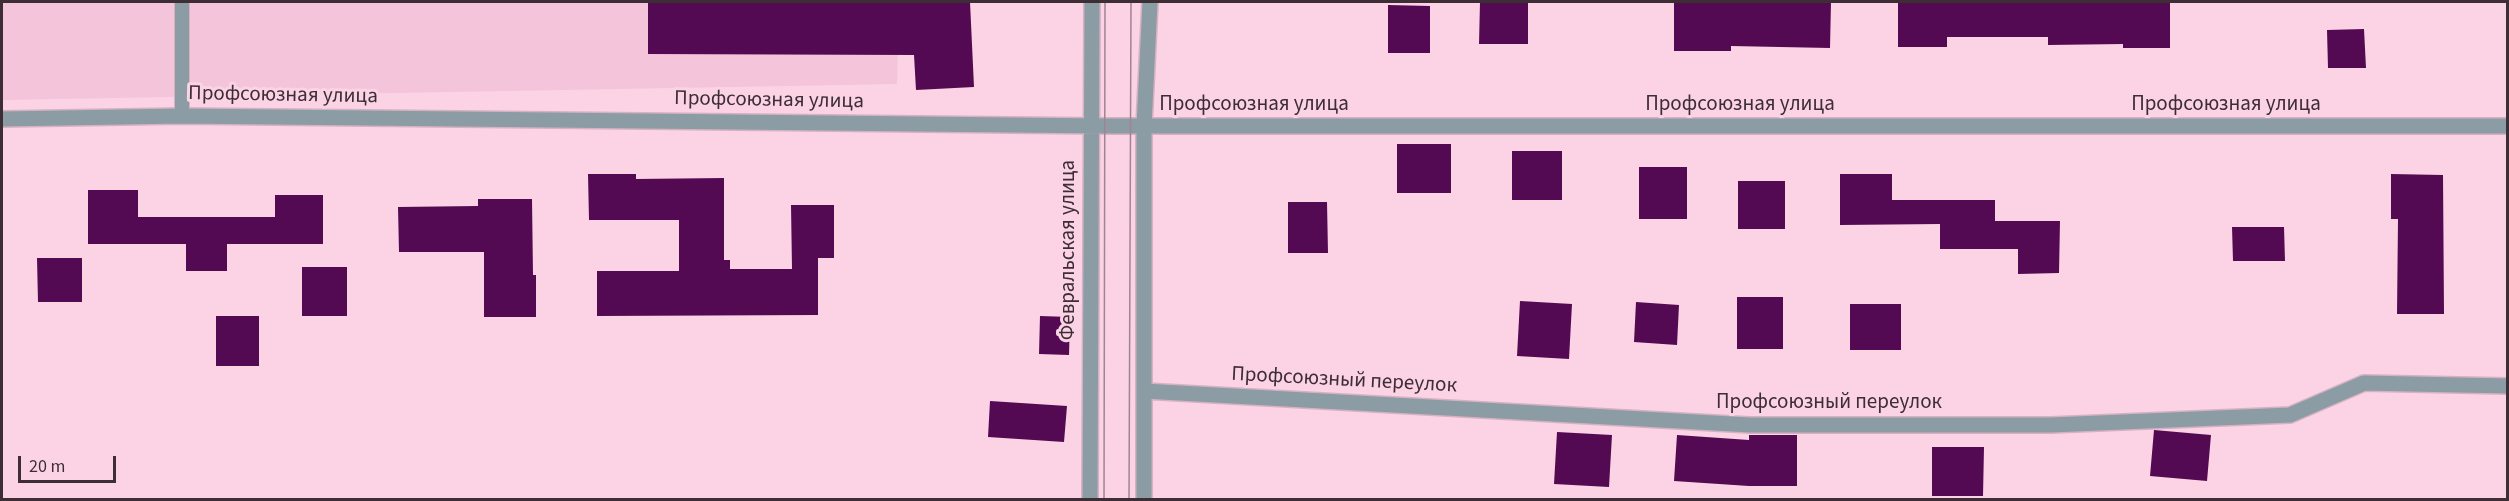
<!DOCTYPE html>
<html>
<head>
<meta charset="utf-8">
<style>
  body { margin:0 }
  #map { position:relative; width:2509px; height:501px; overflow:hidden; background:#fbd3e5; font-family:"Source Sans 3",sans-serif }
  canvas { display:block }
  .frame { position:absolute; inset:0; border:3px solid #3d2d35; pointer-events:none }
  .scale { position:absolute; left:18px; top:456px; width:98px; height:27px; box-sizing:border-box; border:3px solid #3d2d35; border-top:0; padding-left:8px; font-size:18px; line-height:21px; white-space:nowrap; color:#3d2d35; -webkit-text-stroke:4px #fbd3e5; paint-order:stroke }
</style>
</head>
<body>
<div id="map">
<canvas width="2509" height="501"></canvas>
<div class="frame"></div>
<div class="scale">20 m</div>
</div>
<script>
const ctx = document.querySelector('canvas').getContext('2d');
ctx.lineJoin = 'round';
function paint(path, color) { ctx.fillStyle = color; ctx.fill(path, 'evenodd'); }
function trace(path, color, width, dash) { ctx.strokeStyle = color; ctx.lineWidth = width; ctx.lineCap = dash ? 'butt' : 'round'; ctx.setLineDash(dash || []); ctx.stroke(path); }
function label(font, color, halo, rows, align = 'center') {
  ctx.font = font + ' "Source Sans 3",sans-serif'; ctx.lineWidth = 6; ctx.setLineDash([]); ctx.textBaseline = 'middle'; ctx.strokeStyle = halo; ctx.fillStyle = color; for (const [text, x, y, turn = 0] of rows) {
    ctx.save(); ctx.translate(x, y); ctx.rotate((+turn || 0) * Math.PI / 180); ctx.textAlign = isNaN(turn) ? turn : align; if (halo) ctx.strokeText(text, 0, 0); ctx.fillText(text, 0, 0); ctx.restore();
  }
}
const built = new Path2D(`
  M 2,2 L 899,2 L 897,84 L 2,100 Z`);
const building = new Path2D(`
  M 648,2 L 970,2 L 974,87 L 916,90 L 914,55 L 648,54 Z
  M 1480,2 L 1528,2 L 1528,44 L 1479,44 Z
  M 1674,2 L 1831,2 L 1830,48 L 1731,46 L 1731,51 L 1674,51 Z
  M 1898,2 L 2170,2 L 2170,48 L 2123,48 L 2123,44 L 2048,45 L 2048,37 L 1947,37 L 1947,47 L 1898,47 Z
  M 1388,5 L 1430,6 L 1430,53 L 1388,53 Z
  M 2364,29 L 2366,68 L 2328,68 L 2327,30 Z
  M 1397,144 L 1451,144 L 1451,193 L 1397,193 Z
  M 1512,151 L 1562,151 L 1562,200 L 1512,200 Z
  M 1639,167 L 1687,167 L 1687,219 L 1639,219 Z
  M 588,174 L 636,174 L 636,179 L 724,178 L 724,260 L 730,260 L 730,269 L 792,269 L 791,205 L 834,205 L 834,258 L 818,258 L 818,315 L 597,316 L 597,271 L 679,271 L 679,220 L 589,220 Z
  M 1840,174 L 1892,174 L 1892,200 L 1995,200 L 1995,221 L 2060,221 L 2059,273 L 2018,274 L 2018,249 L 1940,249 L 1940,224 L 1840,225 Z
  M 2391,174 L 2443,175 L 2444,314 L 2397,314 L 2398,219 L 2391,219 Z
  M 1738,181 L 1785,181 L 1785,229 L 1738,229 Z
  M 88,190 L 138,190 L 138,217 L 275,217 L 275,195 L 323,195 L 323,244 L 227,244 L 227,271 L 186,271 L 186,244 L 88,244 Z
  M 478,199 L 532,199 L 533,275 L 536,275 L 536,317 L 484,317 L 484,252 L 399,252 L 398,207 L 478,206 Z
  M 1288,202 L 1327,202 L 1328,253 L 1288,253 Z
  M 2232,227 L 2284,227 L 2285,261 L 2233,261 Z
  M 37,258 L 82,258 L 82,302 L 38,302 Z
  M 302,267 L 347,267 L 347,316 L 302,316 Z
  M 1737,297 L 1783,297 L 1783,349 L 1737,349 Z
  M 1520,301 L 1572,304 L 1569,359 L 1517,356 Z
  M 1636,302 L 1679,305 L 1677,345 L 1634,342 Z
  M 1850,304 L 1901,304 L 1901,350 L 1850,350 Z
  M 216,316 L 259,316 L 259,366 L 216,366 Z
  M 1040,316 L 1070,317 L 1069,355 L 1039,354 Z
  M 990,401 L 1067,406 L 1064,442 L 988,437 Z
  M 2154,430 L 2211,435 L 2207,481 L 2150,476 Z
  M 1557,432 L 1612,435 L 1609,487 L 1554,484 Z
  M 1677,435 L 1749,440 L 1749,435 L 1797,435 L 1797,486 L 1749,486 L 1674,481 Z
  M 1932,447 L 1984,447 L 1983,496 L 1932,496 Z`);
const service = new Path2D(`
  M 182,116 L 182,2`);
const minor = new Path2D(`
  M 2,119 L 182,116 L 1105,126 L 2508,126
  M 1144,391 L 1750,425 L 2051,425 L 2290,415 L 2364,383 L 2508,386
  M 1090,500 L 1092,2
  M 1144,500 L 1144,126 L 1150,2`);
const tram = new Path2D(`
  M 1104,500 L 1105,2
  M 1129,500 L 1131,2`);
const streetNames = [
  ["Профсоюзная улица",283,96,1],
  ["Профсоюзная улица",769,101,1],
  ["Профсоюзная улица",1254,105],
  ["Профсоюзная улица",1740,105],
  ["Профсоюзная улица",2226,105],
  ["Февральская улица",1069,250,-90],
  ["Профсоюзный переулок",1344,381,3],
  ["Профсоюзный переулок",1829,403]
];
paint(built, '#f4c4da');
paint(building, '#530a52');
trace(service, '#d5b2c2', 16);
trace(minor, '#d5b2c2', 18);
trace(service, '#8b9ca4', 14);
trace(minor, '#8b9ca4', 15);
trace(tram, '#a18492', 1.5);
label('21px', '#3d2d35', '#fbd3e5', streetNames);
</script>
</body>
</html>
